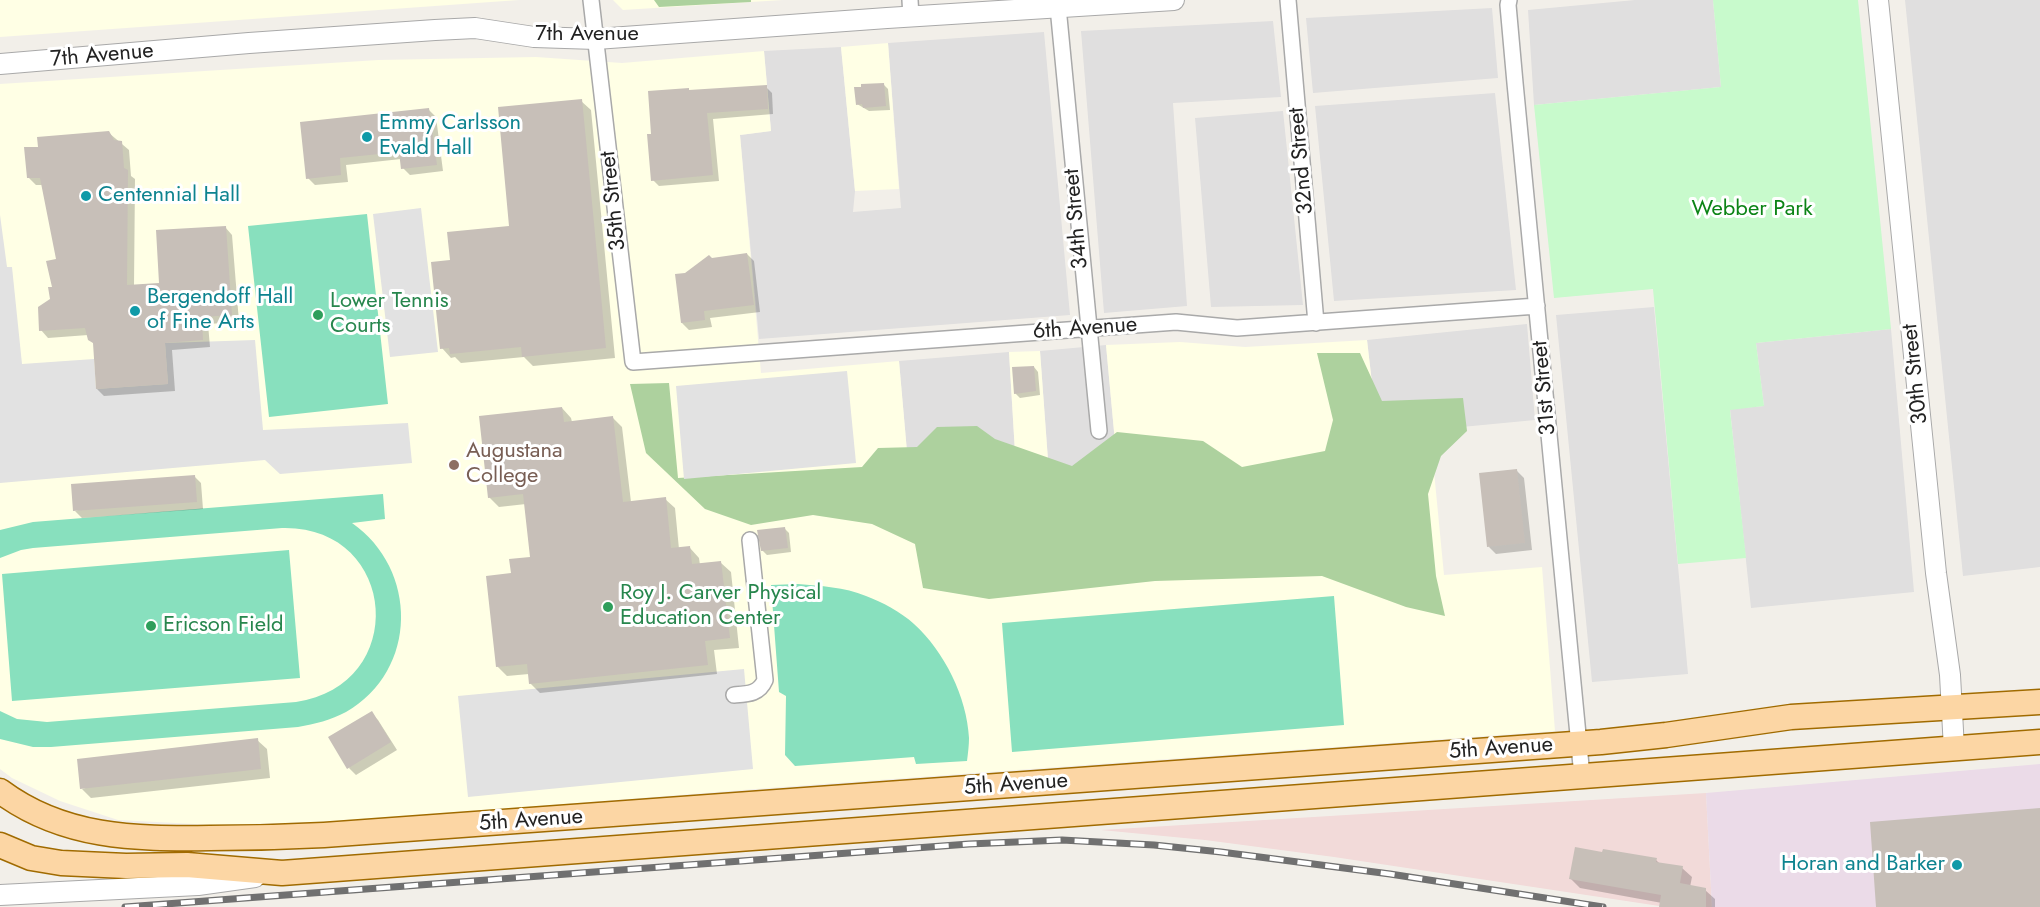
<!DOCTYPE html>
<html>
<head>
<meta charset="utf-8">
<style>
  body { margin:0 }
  canvas { display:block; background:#f2efe9 }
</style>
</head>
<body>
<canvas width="2040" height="907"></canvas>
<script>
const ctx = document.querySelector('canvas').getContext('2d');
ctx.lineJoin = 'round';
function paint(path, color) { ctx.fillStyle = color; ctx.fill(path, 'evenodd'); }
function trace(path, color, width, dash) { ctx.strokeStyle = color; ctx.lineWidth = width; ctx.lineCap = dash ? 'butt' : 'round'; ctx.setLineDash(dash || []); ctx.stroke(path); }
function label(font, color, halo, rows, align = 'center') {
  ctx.font = font + ' Jost,sans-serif'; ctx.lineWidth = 6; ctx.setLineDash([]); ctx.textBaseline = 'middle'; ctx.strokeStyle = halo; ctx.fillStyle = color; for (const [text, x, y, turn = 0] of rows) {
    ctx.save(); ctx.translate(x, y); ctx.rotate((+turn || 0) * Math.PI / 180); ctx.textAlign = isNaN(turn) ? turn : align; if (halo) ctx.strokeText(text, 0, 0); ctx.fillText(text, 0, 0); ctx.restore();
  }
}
const residential = new Path2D(`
  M 1635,0 L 1713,0 L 1721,87 L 1534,105 L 1528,10 Z
  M 1905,0 L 2040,0 L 2040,567 L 1963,576 Z
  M 1492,8 L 1498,78 L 1313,93 L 1306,18 Z
  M 1273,21 L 1281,97 L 1173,103 L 1187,306 L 1104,313 L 1081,31 Z
  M 1044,32 L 1070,315 L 759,339 L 740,135 L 771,131 L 764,51 L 841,47 L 855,191 L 853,212 L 901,208 L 888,43 Z
  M 1495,93 L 1516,290 L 1334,301 L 1315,106 Z
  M 1283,111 L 1303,305 L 1211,307 L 1195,118 Z
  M 1654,307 L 1688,674 L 1592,682 L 1556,315 Z
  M 1527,324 L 1535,420 L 1378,435 L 1367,340 Z
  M 1891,329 L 1914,592 L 1751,608 L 1730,409 L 1764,406 L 1756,343 Z
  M 1106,345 L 1120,496 L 1051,501 L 1040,351 Z
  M 1009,352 L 1018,503 L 912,509 L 899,361 Z`);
const commercial = new Path2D(`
  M 1706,793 L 1712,907 L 1666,907 L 1334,857 L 1205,840 L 1101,830 Z`);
const industrial = new Path2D(`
  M 2040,764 L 2040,907 L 1712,907 L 1706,793 Z`);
const education = new Path2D(`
  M 0,0 L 519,0 L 0,37 Z
  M 613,0 L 783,0 L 623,10 Z
  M 888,43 L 899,189 L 855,191 L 841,47 Z
  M 764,51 L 771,131 L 740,135 L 761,373 L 899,361 L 912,508 L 1018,503 L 1009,352 L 1040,351 L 1051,501 L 1120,496 L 1106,345 L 1180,342 L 1245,347 L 1367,340 L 1378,435 L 1430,430 L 1444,575 L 1542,567 L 1555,731 L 768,788 L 349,821 L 214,825 L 118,820 L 60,801 L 12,778 L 0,769 L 0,84 L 378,60 L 536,57 L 622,63 Z`);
const forest = new Path2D(`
  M 654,0 L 751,0 L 751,2 L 659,7 Z
  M 1317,353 L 1360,353 L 1382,401 L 1463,398 L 1467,431 L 1441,456 L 1428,494 L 1436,576 L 1445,616 L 1406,607 L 1322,576 L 1155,581 L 989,599 L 923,588 L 915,544 L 872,524 L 813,515 L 751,525 L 705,509 L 646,453 L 630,384 L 669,383 L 678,478 L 862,467 L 878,448 L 917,447 L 937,427 L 977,426 L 995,439 L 1072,466 L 1117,432 L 1203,441 L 1242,467 L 1325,451 L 1333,420 Z`);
const park = new Path2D(`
  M 1713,0 L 1858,0 L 1891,329 L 1756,343 L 1764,406 L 1730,410 L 1746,558 L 1678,564 L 1653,289 L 1554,298 L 1534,105 L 1721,87 Z`);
const pitch = new Path2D(`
  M 367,214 L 388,404 L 269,417 L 248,226 Z
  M 383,494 L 385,519 L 352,523 C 418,569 419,670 346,712 C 331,720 315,724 298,727 L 51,747 L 33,747 L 0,739 L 0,711 L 17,719 L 47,722 L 296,702 C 411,685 398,525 282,528 L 33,548 L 21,550 L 0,558 L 0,530 L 33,522 Z
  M 289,550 L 300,678 L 12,701 L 2,574 Z
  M 798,584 C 821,586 844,587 866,596 C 882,602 901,612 914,624 C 944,651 967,697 969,738 C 969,745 968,753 967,761 L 916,764 L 914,757 L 795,766 L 785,755 L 786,696 L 779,692 L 771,585 Z
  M 1334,596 L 1344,725 L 1012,752 L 1002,623 Z`);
const parking = new Path2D(`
  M 421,208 L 438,352 L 390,357 L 373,214 Z
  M 0,215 L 7,267 L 12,267 L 22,364 L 94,359 L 96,389 L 168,384 L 165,343 L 255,340 L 263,430 L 408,423 L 412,463 L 280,474 L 265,460 L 0,483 Z
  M 847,371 L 856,463 L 684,479 L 676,386 Z
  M 744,669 L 753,769 L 468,797 L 458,696 Z`);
const shadow = new Path2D(`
  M 884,85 L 888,89 L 890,110 L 869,111 L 857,104 Z
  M 766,87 L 772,93 L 773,114 L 713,119 L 719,181 L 659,186 L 653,180 L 652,135 L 690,92 Z
  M 581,101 L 591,110 L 615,358 L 533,366 L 524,357 L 461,363 L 455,357 L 451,358 L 442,348 L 452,261 L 511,227 Z
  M 429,110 L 436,117 L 443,171 L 410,175 L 403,168 L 401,159 L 346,165 L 348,182 L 315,185 L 308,178 L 302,123 Z
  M 109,133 L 129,150 L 131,176 L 135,179 L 134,286 L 161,285 L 225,227 L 232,235 L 239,322 L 208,324 L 210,347 L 172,350 L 175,391 L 104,396 L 97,389 L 94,344 L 88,335 L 48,338 L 41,330 L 54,288 L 58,260 L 43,185 L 36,185 L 29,178 L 40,148 Z
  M 747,254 L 754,261 L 760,312 L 710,318 L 712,327 L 689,330 L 682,323 L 685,274 L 712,260 Z
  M 1034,367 L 1038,372 L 1040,395 L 1020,398 L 1015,393 Z
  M 562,408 L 571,418 L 572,422 L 613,418 L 622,427 L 631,502 L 665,499 L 675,508 L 679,549 L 690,548 L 699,558 L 700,565 L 721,563 L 731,572 L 739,648 L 714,650 L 717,674 L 540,693 L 530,683 L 529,674 L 507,676 L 497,666 L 532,558 L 526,504 L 499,507 L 489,497 Z
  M 1517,471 L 1524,478 L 1532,550 L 1496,554 L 1489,547 Z
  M 194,476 L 201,483 L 203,509 L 82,518 L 75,511 Z
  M 785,529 L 789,533 L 791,552 L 767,555 L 762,550 Z
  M 371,713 L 378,720 L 397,750 L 356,775 L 349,768 Z
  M 257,740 L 267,749 L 270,778 L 91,798 L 82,789 Z
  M 1656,860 L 1660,864 L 1682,868 L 1692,877 L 1690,887 L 1705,890 L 1715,899 L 1715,907 L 1662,907 L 1662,903 L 1580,888 L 1571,879 Z`);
const building = new Path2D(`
  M 884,83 L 886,106 L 863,108 L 862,104 L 856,105 L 854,87 L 861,87 L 861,84 Z
  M 767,85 L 768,109 L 707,113 L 713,175 L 651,181 L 647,134 L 651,134 L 648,91 L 689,88 L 689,90 Z
  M 582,99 L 606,348 L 522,357 L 521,347 L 450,354 L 449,348 L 440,349 L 431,262 L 450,260 L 447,232 L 509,226 L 498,107 Z
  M 429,108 L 437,165 L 401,169 L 399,152 L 340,158 L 341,175 L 306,179 L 300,122 Z
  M 109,131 L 114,140 L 122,141 L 124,168 L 128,170 L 127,285 L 159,283 L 156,230 L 226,226 L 232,315 L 202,317 L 203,340 L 165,343 L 168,384 L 96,389 L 93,343 L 88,340 L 85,328 L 39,331 L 38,307 L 50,299 L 48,287 L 52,287 L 46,261 L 56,259 L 40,178 L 27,178 L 24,147 L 38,147 L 37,137 Z
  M 747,253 L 754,305 L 704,311 L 705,320 L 681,323 L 675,274 L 685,273 L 709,255 L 712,258 Z
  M 1034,366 L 1036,391 L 1014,394 L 1012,367 Z
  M 562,407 L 564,422 L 613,416 L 623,502 L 666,497 L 671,548 L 690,546 L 692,564 L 721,561 L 730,638 L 705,641 L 708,665 L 529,684 L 527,664 L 496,667 L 486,576 L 511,573 L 509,559 L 530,557 L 523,494 L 488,498 L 479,416 Z
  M 1517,469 L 1525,543 L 1487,547 L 1479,473 Z
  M 195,475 L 197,502 L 73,511 L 71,484 Z
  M 785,527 L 788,548 L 761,551 L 757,530 Z
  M 372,711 L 391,742 L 347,769 L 328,737 Z
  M 258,738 L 261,769 L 80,789 L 77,759 Z
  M 2040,808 L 2040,907 L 1876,907 L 1870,822 Z
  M 1575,847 L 1602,852 L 1603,849 L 1657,858 L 1656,862 L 1683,866 L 1680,883 L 1706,888 L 1706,907 L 1659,907 L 1661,895 L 1569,879 Z`);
const minor = new Path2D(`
  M 591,0 L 633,362 L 1176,322 L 1237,328 L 1537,306
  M 910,0 L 911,17
  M 1288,0 L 1316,323
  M 1509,0 L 1508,5 L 1515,83 L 1582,776
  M 1058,7 L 1099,431
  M 734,695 C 748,694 759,694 765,680 L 750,540`);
const tertiary = new Path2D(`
  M 1878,0 L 1936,573 L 1950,675 L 1954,749
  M 0,64 L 249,43 L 435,30 L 475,28 L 534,37 L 596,39 L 887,18 L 1174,0
  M 0,895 L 198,885 L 255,877`);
const primary = new Path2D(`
  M 0,791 C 63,838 134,839 210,838 C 248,838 286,837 324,835 L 1601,742 L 1666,735 L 1791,717 L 2040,702
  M 0,845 L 31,858 L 61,863 L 126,866 L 187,865 L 282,873 L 2040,742`);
const rail = new Path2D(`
  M 125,907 L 969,844 L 1062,840 L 1154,845 L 1221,852 L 1390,874 L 1603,907`);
const markers = [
  [367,137,6,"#0f9aa8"],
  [86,196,6,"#0f9aa8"],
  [135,311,6,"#0f9aa8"],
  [318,315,6,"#2e9e5b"],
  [454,465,6,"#8d6e63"],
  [608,607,6,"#2e9e5b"],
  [151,626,6,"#2e9e5b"],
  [1957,865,6,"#0f9aa8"]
];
const streetNames = [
  ["7th Avenue",587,35],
  ["7th Avenue",102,56,-5],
  ["32nd Street",1302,161,-95],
  ["35th Street",614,201,-96],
  ["34th Street",1077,219,-95],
  ["6th Avenue",1085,329,-4],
  ["30th Street",1916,374,-96],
  ["31st Street",1545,388,-95],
  ["5th Avenue",1501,749,-4],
  ["5th Avenue",1016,785,-4],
  ["5th Avenue",531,821,-4]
];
const cultureNames = [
  ["Emmy Carlsson",379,124],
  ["Evald Hall",379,149],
  ["Centennial Hall",98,196],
  ["Bergendoff Hall",147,298],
  ["of Fine Arts",147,323],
  ["Horan and Barker",1945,865,"right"]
];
const parkNames = [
  ["Webber Park",1752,210]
];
const leisureNames = [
  ["Lower Tennis",330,302],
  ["Courts",330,327],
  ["Roy J. Carver Physical",620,594],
  ["Education Center",620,619],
  ["Ericson Field",163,626]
];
const educationNames = [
  ["Augustana",466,452],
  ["College",466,477]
];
paint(residential, '#e0dfdf');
paint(commercial, '#f2dad9');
paint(industrial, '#ebdbe8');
paint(education, '#ffffe5');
paint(forest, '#add19e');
paint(park, '#c8facc');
paint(pitch, '#88e0be');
paint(parking, '#e2e2e2');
paint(shadow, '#0003');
paint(building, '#c7bfb8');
trace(minor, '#a9a9a9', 18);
trace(tertiary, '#a9a9a9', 22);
trace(primary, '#a06b00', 27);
trace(minor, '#fff', 15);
trace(tertiary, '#fff', 20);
trace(primary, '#fcd6a4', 24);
trace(rail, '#707070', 7);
trace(rail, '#fff', 4.5, [14]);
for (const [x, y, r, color] of markers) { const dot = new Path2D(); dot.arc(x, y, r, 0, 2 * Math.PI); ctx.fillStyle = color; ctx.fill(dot); trace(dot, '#fff', 2); }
label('22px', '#222', '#fff', streetNames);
label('22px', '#0d838f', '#fff', cultureNames, 'left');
label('22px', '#0c8416', '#fff', parkNames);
label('22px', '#27864d', '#fff', leisureNames, 'left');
label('22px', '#785e54', '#fff', educationNames, 'left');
</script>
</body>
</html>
